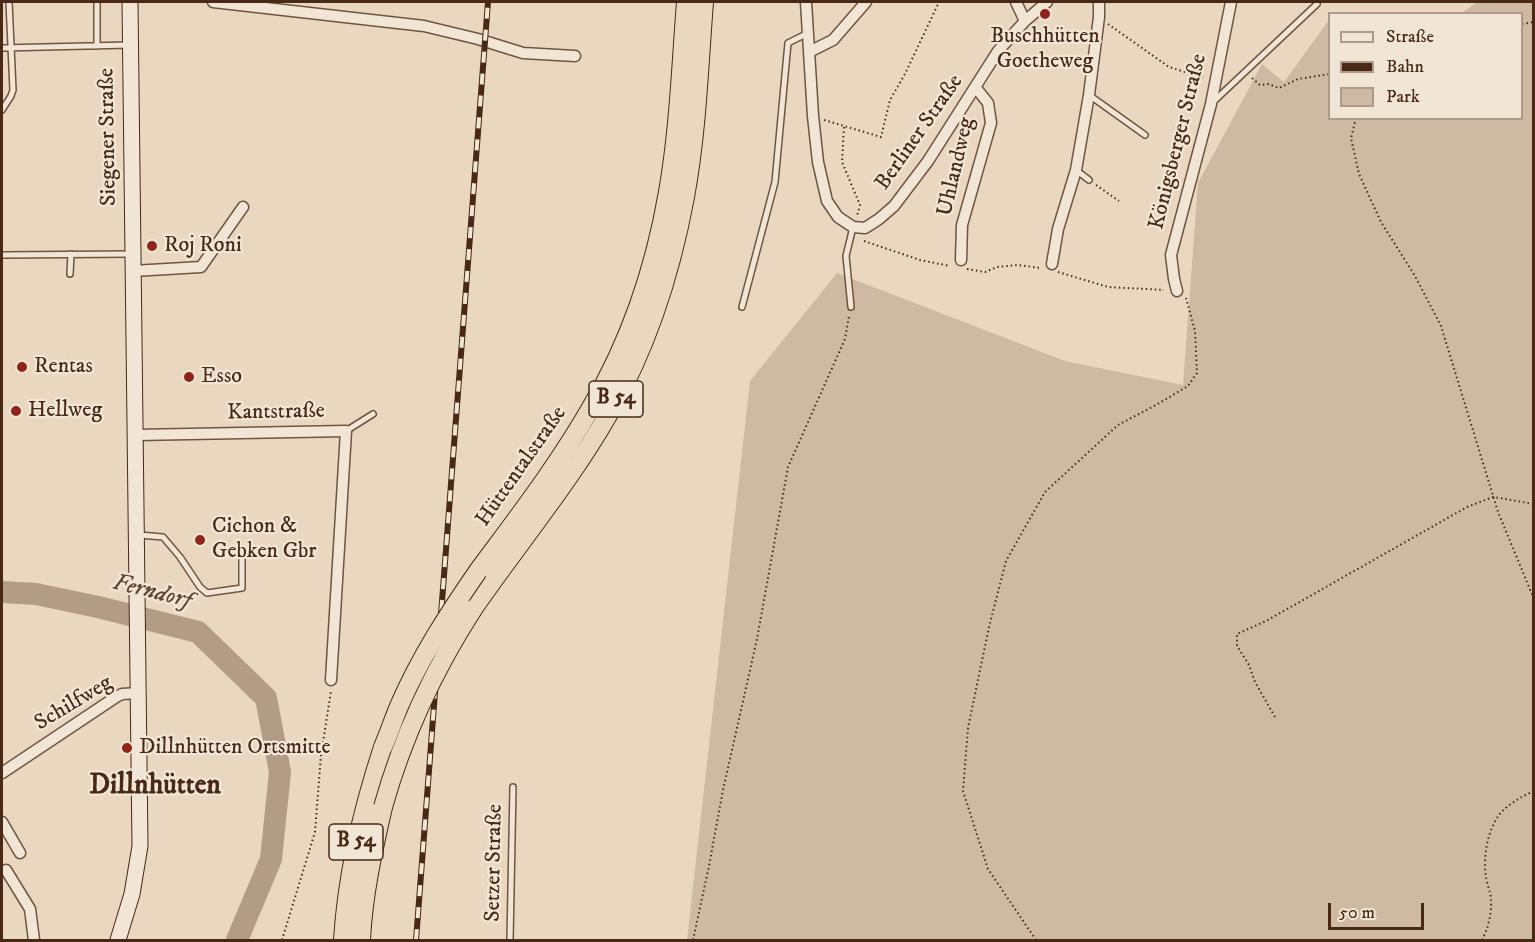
<!DOCTYPE html>
<html>
<head>
<meta charset="utf-8">
<style>
  body { margin:0 }
  #map { position:relative; width:1535px; height:942px; overflow:hidden; background:#e9d8bf; font-family:"IM FELL DW Pica",serif }
  canvas { display:block }
  .frame { position:absolute; inset:0; border:3px solid #492816; pointer-events:none }
  .legend { position:absolute; left:1328px; top:12px; width:195px; height:108px; box-sizing:border-box; background:#f1e6d5; border:2px solid #ae9a89; margin:0; padding:8px 10px; list-style:none; font-size:18px; color:#492816 }
  .legend li { display:flex; align-items:center; gap:12px; height:30px }
  .legend b { width:30px; border:2px solid #ae9a89 }
  .scale { position:absolute; left:1328px; top:903px; width:96px; height:27px; box-sizing:border-box; border:3px solid #492816; border-top:0; padding-left:8px; font-size:18px; line-height:21px; white-space:nowrap; color:#492816; -webkit-text-stroke:4px #f1e6d5; paint-order:stroke }
</style>
</head>
<body>
<div id="map">
<canvas width="1535" height="942"></canvas>
<div class="frame"></div>
<ul class="legend">
<li><b style="height:8px;background:#f1e6d5"></b>Straße</li>
<li><b style="height:8px;background:#492816"></b>Bahn</li>
<li><b style="height:16px;background:#cebaa2"></b>Park</li>
</ul>
<div class="scale">50 m</div>
</div>
<script>
const ctx = document.querySelector('canvas').getContext('2d');
ctx.lineJoin = 'round';
function paint(path, color) { ctx.fillStyle = color; ctx.fill(path, 'evenodd'); }
function trace(path, color, width, dash) { ctx.strokeStyle = color; ctx.lineWidth = width; ctx.lineCap = dash ? 'butt' : 'round'; ctx.setLineDash(dash || []); ctx.stroke(path); }
function label(font, color, halo, rows, align = 'center') {
  ctx.font = font + ' "IM FELL DW Pica",serif'; ctx.lineWidth = 4.5; ctx.setLineDash([]); ctx.textBaseline = 'middle'; ctx.strokeStyle = halo; ctx.fillStyle = color; for (const [text, x, y, turn = 0] of rows) {
    ctx.save(); ctx.translate(x, y); ctx.rotate((+turn || 0) * Math.PI / 180); ctx.textAlign = isNaN(turn) ? turn : align; if (halo) ctx.strokeText(text, 0, 0); ctx.fillText(text, 0, 0); ctx.restore();
  }
}
const green = new Path2D(`
  M 1477,2 L 1533,2 L 1533,940 L 687,940 L 750,381 L 837,273 L 1065,361 L 1183,385 L 1198,183 L 1262,64 L 1284,82 L 1329,20 L 1330,118 L 1522,118 L 1522,14 L 1462,13 Z`);
const river = new Path2D(`
  M 2,592 L 36,594 L 98,607 L 198,632 L 266,698 L 280,772 L 271,859 L 237,940`);
const path = new Path2D(`
  M 1108,24 L 1169,67 L 1204,78
  M 1522,24 L 1534,22
  M 1252,78 L 1260,85 L 1268,84 L 1279,88 L 1298,79 L 1330,74
  M 1356,118 L 1351,138 L 1359,174 L 1381,222 L 1415,276 L 1441,326 L 1498,512 L 1534,599
  M 824,120 L 881,137 L 890,100 L 905,74 L 939,2
  M 844,127 L 842,162 L 860,205 L 857,216
  M 1096,185 L 1119,201
  M 864,241 L 920,260 L 950,266
  M 967,269 L 985,272 L 997,267 L 1018,265 L 1041,268
  M 1058,272 L 1108,287 L 1164,290
  M 1275,717 L 1255,682 L 1249,665 L 1237,646 L 1237,634 L 1266,621 L 1467,507 L 1493,497 L 1534,504
  M 282,940 L 315,832 L 321,755 L 331,691
  M 693,940 L 709,866 L 723,790 L 757,639 L 788,467 L 845,339 L 849,316
  M 1036,940 L 988,869 L 963,791 L 968,728 L 989,627 L 1006,561 L 1045,492 L 1118,425 L 1156,405 L 1188,386 L 1197,373 L 1195,331 L 1186,298
  M 1482,940 C 1488,929 1492,913 1491,900 C 1491,893 1487,885 1486,877 C 1483,857 1487,832 1499,815 C 1508,804 1521,797 1534,791`);
const lane = new Path2D(`
  M 97,2 L 97,46
  M 2,48 L 129,45
  M 1089,95 L 1145,135
  M 1212,103 L 1317,4
  M 2,110 L 11,96 L 13,90 L 9,2
  M 1076,170 L 1089,180
  M 2,255 L 131,254
  M 70,274 L 71,254
  M 742,307 L 775,182 L 788,43 L 808,33
  M 851,307 L 846,256 L 853,227
  M 346,431 L 373,414
  M 139,535 L 163,537 L 180,557 L 200,587 L 207,593 L 242,588 L 242,553
  M 510,940 L 513,787`);
const street = new Path2D(`
  M 213,2 L 424,26 L 478,39 L 523,53 L 575,56
  M 806,2 L 813,116 L 818,162 L 827,201 L 838,217 L 853,227 L 865,228 L 879,219 L 894,206 L 928,161 L 998,51 L 1025,21 L 1047,2
  M 1016,2 L 1025,21
  M 809,52 L 833,40 L 866,2
  M 961,260 L 962,225 L 991,123 L 988,103 L 976,88
  M 1052,264 L 1058,229 L 1076,170 L 1089,95 L 1099,17 L 1099,2
  M 133,271 L 201,267 L 243,207
  M 1177,291 L 1174,279 L 1171,255 L 1211,104 L 1231,2
  M 136,435 L 346,431 L 331,680
  M 2,773 L 116,697 L 122,694 L 139,693
  M 2,822 L 20,853
  M 6,870 L 30,909 L 34,940`);
const secondary = new Path2D(`
  M 118,940 L 132,894 L 140,846 L 130,2`);
const highway = new Path2D(`
  M 478,571 C 518,517 559,464 592,406 C 631,340 655,267 668,192 C 679,129 681,65 686,2
  M 473,609 C 518,544 569,483 608,415 C 647,348 671,272 685,197 C 697,132 699,66 704,2
  M 343,940 C 347,873 362,811 383,747
  M 361,940 C 363,895 373,851 383,807`);
const rail = new Path2D(`
  M 416,940 L 488,2`);
const highwayBridge = new Path2D(`
  M 383,747 C 389,733 394,718 400,704 C 421,656 449,613 478,571
  M 383,807 C 403,736 433,671 473,609`);
const markers = [
  [1045,14,6,"#8f2418"],
  [152,246,6,"#8f2418"],
  [22,367,6,"#8f2418"],
  [189,377,6,"#8f2418"],
  [16,411,6,"#8f2418"],
  [200,540,6,"#8f2418"],
  [127,748,6,"#8f2418"]
];
const shields = [
  [616,399,54],
  [356,842,54]
];
const shieldNames = [
  ["B 54",616,399],
  ["B 54",356,842]
];
const poiNames = [
  ["Buschhütten",1045,37,"center"],
  ["Goetheweg",1045,62,"center"],
  ["Roj Roni",164,246],
  ["Rentas",34,367],
  ["Esso",201,377],
  ["Hellweg",28,411],
  ["Cichon &",212,527],
  ["Gebken Gbr",212,552],
  ["Dillnhütten Ortsmitte",139,748]
];
const streetNames = [
  ["Berliner Straße",920,133,-55],
  ["Siegener Straße",109,137,-91],
  ["Königsberger Straße",1179,142,-76],
  ["Uhlandweg",957,167,-77],
  ["Kantstraße",276,413,-1],
  ["Hüttentalstraße",522,467,-55],
  ["Schilfweg",74,704,-31],
  ["Setzer Straße",495,863,-89]
];
const waterNames = [
  ["Ferndorf",152,593,14]
];
const districtNames = [
  ["Dillnhütten",155,787]
];
paint(green, '#cebaa2');
trace(river, '#b39c86', 22);
trace(lane, '#715440', 8);
trace(street, '#715440', 13);
trace(secondary, '#492816', 17);
trace(highway, '#492816', 20);
trace(path, '#492816', 2, [1.5, 3]);
trace(lane, '#f1e6d5', 5);
trace(street, '#f1e6d5', 10);
trace(secondary, '#f1e6d5', 15);
trace(highway, '#e9d8bf', 18);
trace(rail, '#492816', 6);
trace(rail, '#f1e6d5', 4, [11]);
trace(highwayBridge, '#492816', 20, []);
trace(highwayBridge, '#e9d8bf', 18);
for (const [x, y, r, color] of markers) { const dot = new Path2D(); dot.arc(x, y, r, 0, 2 * Math.PI); ctx.fillStyle = color; ctx.fill(dot); trace(dot, '#f1e6d5', 2); }
for (const [x, y, w] of shields) { const box = new Path2D(); box.roundRect(x - w / 2, y - 18, w, 36, 4.5); ctx.fillStyle = '#f1e6d5'; ctx.fill(box); trace(box, '#492816', 1.5); }
label('bold 21px', '#492816', null, shieldNames);
label('22px', '#492816', '#f1e6d5', poiNames, 'left');
label('22px', '#492816', '#f1e6d5', streetNames);
label('italic 24px', '#644532', '#f1e6d5', waterNames);
label('bold 28px', '#492816', '#f1e6d5', districtNames);
</script>
</body>
</html>
